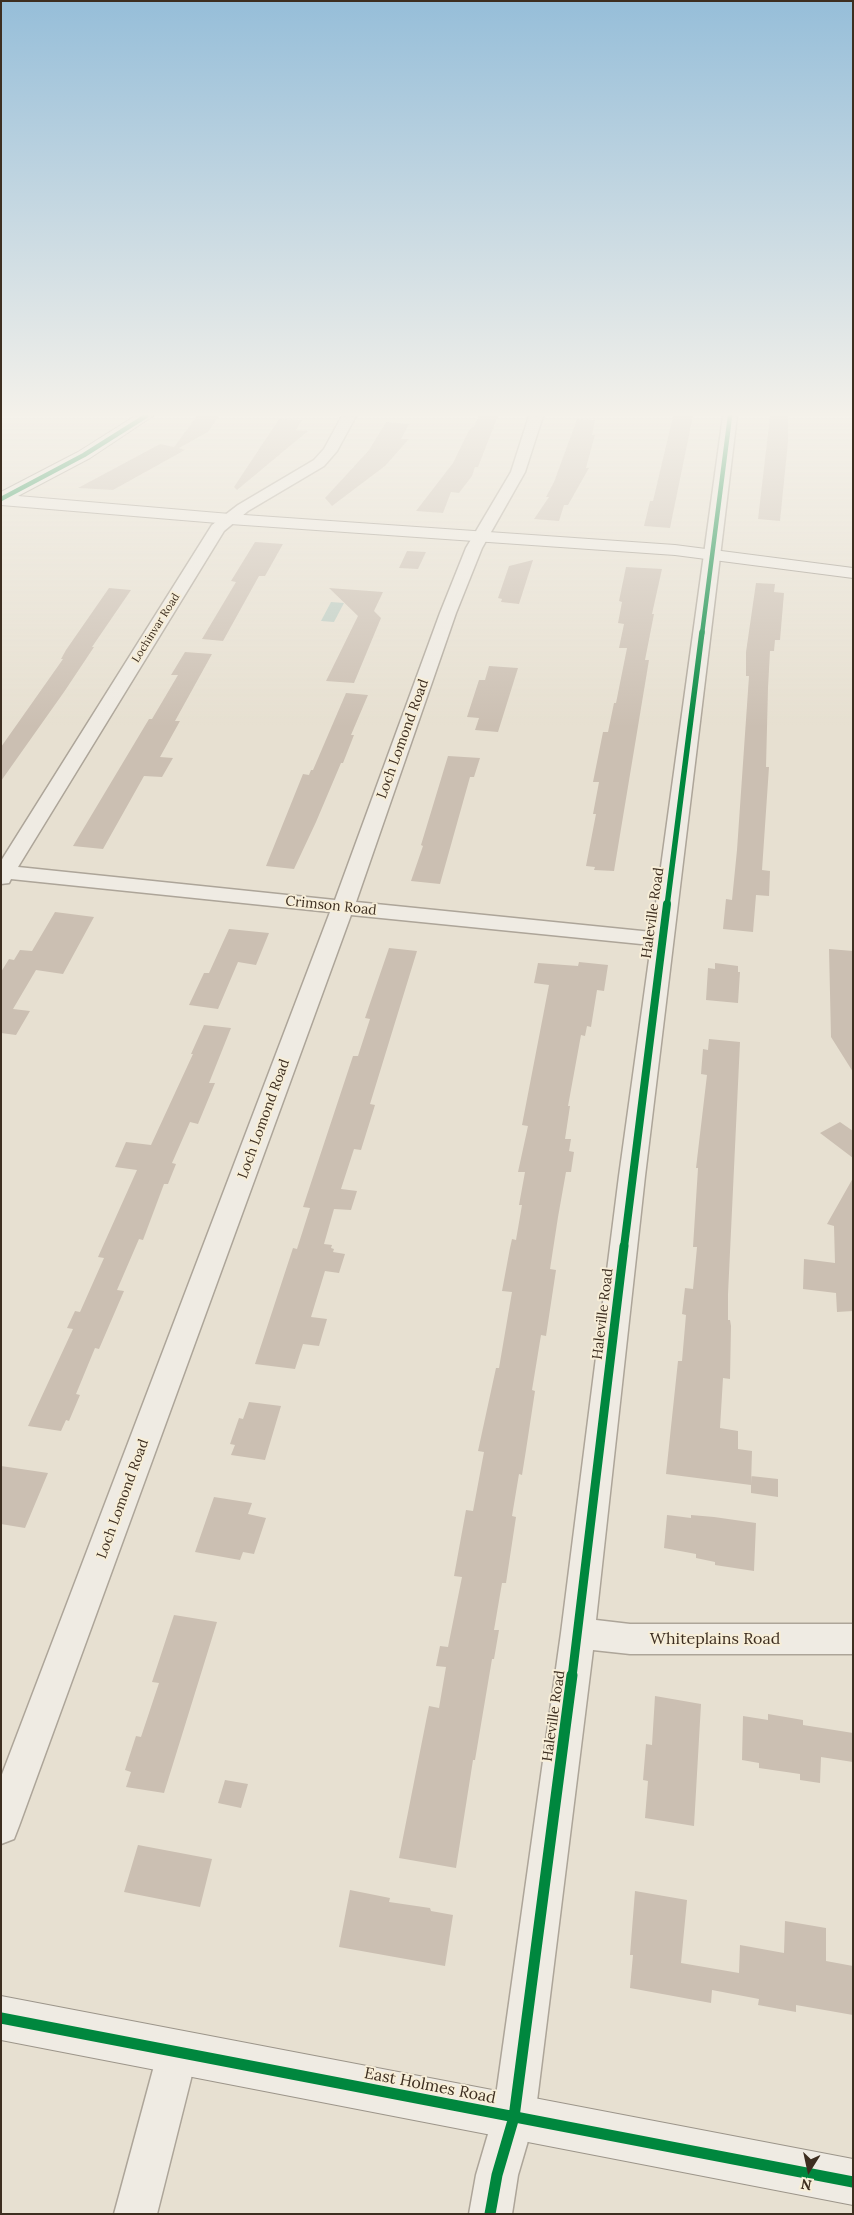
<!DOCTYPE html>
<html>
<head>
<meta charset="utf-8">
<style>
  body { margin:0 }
  #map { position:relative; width:854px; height:2215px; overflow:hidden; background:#e7e0d1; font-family:Lora,serif }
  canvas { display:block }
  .frame { position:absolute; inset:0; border:2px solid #3d2e20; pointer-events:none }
  .north { position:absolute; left:784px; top:2145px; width:50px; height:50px; -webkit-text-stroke:4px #f7eed8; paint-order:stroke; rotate:190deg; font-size:14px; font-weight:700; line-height:20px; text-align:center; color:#3d2e20 }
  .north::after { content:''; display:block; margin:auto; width:18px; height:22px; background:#3d2e20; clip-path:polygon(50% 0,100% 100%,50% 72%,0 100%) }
</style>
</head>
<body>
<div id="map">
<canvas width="854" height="2215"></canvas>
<div class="frame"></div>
<div class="north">N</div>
</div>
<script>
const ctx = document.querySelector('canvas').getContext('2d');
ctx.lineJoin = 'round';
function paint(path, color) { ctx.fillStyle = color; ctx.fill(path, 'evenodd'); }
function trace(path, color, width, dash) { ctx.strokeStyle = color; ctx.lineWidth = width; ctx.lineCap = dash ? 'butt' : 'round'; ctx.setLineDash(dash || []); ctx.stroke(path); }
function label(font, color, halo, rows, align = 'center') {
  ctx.font = font + ' Lora,serif'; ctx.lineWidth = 4; ctx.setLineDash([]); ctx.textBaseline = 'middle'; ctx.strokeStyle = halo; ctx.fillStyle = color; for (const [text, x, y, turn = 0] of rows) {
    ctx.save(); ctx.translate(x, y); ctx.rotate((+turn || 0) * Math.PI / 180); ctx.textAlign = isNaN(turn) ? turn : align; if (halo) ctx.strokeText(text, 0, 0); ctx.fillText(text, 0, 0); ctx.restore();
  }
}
const water = new Path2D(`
  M 331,602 L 344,603 L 334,622 L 321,621 Z`);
const building = new Path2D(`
  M 197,416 L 219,416 L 208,432 L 179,448 L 185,450 L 113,490 L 78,488 L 160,444 L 174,447 Z
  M 479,416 L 498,416 L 478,467 L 475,467 L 472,476 L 459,493 L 451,492 L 443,513 L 416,511 L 453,463 L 469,430 L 474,426 Z
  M 673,416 L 693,416 L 670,528 L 644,526 L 650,501 L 653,501 Z
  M 770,416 L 788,416 L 788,442 L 780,521 L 758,519 Z
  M 279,419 L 302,420 L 296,430 L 308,431 L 237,490 L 234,487 Z
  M 577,419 L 595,420 L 592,435 L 595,435 L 586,468 L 589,468 L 568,505 L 564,505 L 559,521 L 534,519 L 549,497 L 546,497 L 554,482 Z
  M 386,422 L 409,424 L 401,439 L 409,439 L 385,466 L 332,506 L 325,498 L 369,450 Z
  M 255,542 L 283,544 L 265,576 L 259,576 L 223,641 L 202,639 L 236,582 L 231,581 Z
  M 407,551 L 426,552 L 418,569 L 399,568 Z
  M 533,560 L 519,604 L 501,602 L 502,599 L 498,598 L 509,566 Z
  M 626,567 L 662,569 L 652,614 L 654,614 L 645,660 L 649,660 L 645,684 L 614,871 L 594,870 L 595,867 L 586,866 L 596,814 L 593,814 L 599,782 L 593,782 L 603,732 L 608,732 L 614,703 L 616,703 L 627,648 L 619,648 L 624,624 L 618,623 L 622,602 L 619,601 Z
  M 756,583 L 775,584 L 774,592 L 784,593 L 780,640 L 775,640 L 774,651 L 770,651 L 768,688 L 766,767 L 769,767 L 762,870 L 770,871 L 769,896 L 756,895 L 753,932 L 723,929 L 726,899 L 732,900 L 737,850 L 749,676 L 746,676 L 746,652 Z
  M 109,588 L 131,590 L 92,647 L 94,647 L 64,692 L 1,781 L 1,747 L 63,659 L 61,659 L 66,650 Z
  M 329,588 L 383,592 L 374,611 L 381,618 L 354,683 L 326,681 L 358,616 Z
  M 185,652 L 212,654 L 175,721 L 180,721 L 160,757 L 173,758 L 162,777 L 144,776 L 103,849 L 73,846 L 149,719 L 152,719 L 178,675 L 171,675 Z
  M 489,666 L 518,668 L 498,732 L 475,730 L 479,718 L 467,717 L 479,680 L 485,680 Z
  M 346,693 L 368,695 L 351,735 L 354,735 L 343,763 L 341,763 L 316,822 L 294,869 L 266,866 L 303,774 L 309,775 L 311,770 L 313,770 Z
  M 448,756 L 480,758 L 474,777 L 470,777 L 440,884 L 411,881 L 423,846 L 421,845 Z
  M 55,912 L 94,917 L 63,974 L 36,970 L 13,1009 L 30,1011 L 16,1035 L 1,1033 L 1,972 L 9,959 L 14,960 L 20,950 L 32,951 Z
  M 229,929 L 269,933 L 256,965 L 238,962 L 218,1009 L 189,1005 L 204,973 L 209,973 Z
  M 389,948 L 417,951 L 370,1104 L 375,1105 L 361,1150 L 354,1149 L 341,1189 L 357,1191 L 351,1210 L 334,1209 L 324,1244 L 332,1245 L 331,1248 L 334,1249 L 333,1252 L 345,1254 L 339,1273 L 325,1271 L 311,1317 L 327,1319 L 319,1346 L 303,1344 L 295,1369 L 255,1364 L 293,1248 L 297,1249 L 310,1208 L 303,1207 L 353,1056 L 358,1056 L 370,1019 L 365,1018 Z
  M 829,949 L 853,951 L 853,1072 L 831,1037 Z
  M 579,962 L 608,965 L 604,991 L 597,990 L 591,1027 L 587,1026 L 585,1036 L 581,1035 L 568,1106 L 570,1106 L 565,1139 L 571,1139 L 569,1151 L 574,1152 L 571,1172 L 566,1172 L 558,1217 L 550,1269 L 556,1270 L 546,1336 L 541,1335 L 532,1390 L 535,1391 L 526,1450 L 522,1475 L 519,1474 L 512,1516 L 516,1517 L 506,1583 L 502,1583 L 494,1630 L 499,1630 L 494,1659 L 492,1659 L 475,1760 L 473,1760 L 456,1868 L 399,1858 L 429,1706 L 439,1708 L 446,1667 L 436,1666 L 440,1646 L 448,1647 L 462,1577 L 454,1576 L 466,1510 L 473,1511 L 484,1452 L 478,1451 L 496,1368 L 499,1368 L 512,1292 L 502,1291 L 510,1248 L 512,1239 L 516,1240 L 522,1205 L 519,1205 L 525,1172 L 518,1172 L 528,1126 L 522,1125 L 549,985 L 534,983 L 538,963 L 578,966 Z
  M 715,963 L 738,966 L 738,972 L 740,972 L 738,1003 L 706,1000 L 708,968 L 715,969 Z
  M 204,1025 L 231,1028 L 209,1083 L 215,1083 L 198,1124 L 190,1122 L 172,1163 L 176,1164 L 168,1184 L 164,1184 L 143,1240 L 139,1239 L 117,1290 L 124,1291 L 99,1349 L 95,1348 L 76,1394 L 80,1395 L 69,1421 L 66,1420 L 61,1431 L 28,1426 L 73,1329 L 67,1328 L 75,1311 L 80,1312 L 104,1258 L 98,1257 L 137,1170 L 115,1167 L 126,1142 L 151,1145 L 193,1054 L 191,1054 Z
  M 709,1039 L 740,1042 L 728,1294 L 728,1320 L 730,1320 L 731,1326 L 730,1379 L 723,1378 L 720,1428 L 738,1431 L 738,1449 L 752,1451 L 751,1485 L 666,1474 L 678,1361 L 682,1361 L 686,1315 L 682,1314 L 685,1288 L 693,1289 L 697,1247 L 693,1247 L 698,1168 L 696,1168 L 707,1075 L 701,1074 L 703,1049 L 708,1050 Z
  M 840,1122 L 853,1131 L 853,1158 L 820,1133 Z
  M 853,1178 L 853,1311 L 837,1312 L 836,1293 L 803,1289 L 804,1259 L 835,1263 L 834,1226 L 827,1224 Z
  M 249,1402 L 281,1406 L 265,1460 L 231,1455 L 235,1445 L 230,1444 L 239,1418 L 243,1419 Z
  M 1,1466 L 48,1473 L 25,1528 L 1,1524 Z
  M 751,1476 L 778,1479 L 778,1497 L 751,1493 Z
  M 214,1497 L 252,1503 L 248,1514 L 266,1518 L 254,1554 L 243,1552 L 240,1560 L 195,1552 Z
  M 667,1515 L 691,1518 L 691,1515 L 714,1517 L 756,1523 L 754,1571 L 715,1565 L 715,1562 L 696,1558 L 696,1554 L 664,1548 Z
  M 174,1615 L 217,1622 L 164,1793 L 126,1787 L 131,1772 L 125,1770 L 136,1736 L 141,1737 L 159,1683 L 152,1682 Z
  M 655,1696 L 701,1704 L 694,1826 L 645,1818 L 648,1781 L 643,1780 L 646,1744 L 652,1745 Z
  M 768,1714 L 803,1720 L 803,1725 L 853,1733 L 853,1762 L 821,1757 L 820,1783 L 800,1780 L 800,1774 L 759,1768 L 759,1763 L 742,1760 L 743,1716 L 768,1720 Z
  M 225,1780 L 248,1784 L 241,1808 L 218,1803 Z
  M 138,1845 L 212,1859 L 200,1907 L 124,1892 Z
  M 350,1890 L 390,1898 L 389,1902 L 430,1908 L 431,1911 L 453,1915 L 445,1966 L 339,1947 Z
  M 635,1891 L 687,1900 L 681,1963 L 739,1973 L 740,1945 L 784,1953 L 785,1921 L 826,1928 L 826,1961 L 853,1966 L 853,2015 L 796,2005 L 796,2012 L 758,2005 L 759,1999 L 712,1990 L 711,2003 L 630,1988 L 633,1955 L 630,1955 Z`);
const street = new Path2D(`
  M 342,416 L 356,416 L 337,451 L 324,466 L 248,511 L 224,531 L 18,867 L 335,900 L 440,613 L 466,548 L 511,472 L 529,416 L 543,416 L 525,472 L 482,548 L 456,613 L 356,902 L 652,932 L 723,416 L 737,416 L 645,1176 L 596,1620 L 630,1624 L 853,1624 L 853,1654 L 630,1654 L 593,1650 L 535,2117 L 518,2175 L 512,2214 L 469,2214 L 476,2175 L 493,2117 L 561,1633 L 619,1176 L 651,945 L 351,915 L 19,1826 L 14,1839 L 1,1844 L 1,1777 L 330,912 L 11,879 L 9,883 L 1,884 L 1,861 L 212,525 L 238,505 L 314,460 L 324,449 Z
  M 178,2031 L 192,2037 L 198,2051 L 157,2214 L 114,2214 L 158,2051 L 164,2037 Z`);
const secondary = new Path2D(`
  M 135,416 L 153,416 L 90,458 L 18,496 L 230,514 L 675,545 L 853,568 L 853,578 L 675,555 L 230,524 L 1,505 L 1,492 L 78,452 Z
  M 1,1996 L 853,2159 L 853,2205 L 1,2040 Z`);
const cyclewayFar4 = new Path2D(`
  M 1,499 L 84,455 L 146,416
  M 702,634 L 730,416`);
const cyclewayFar3 = new Path2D(`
  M 667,906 L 702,632`);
const cyclewayFar2 = new Path2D(`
  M 624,1247 L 667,904`);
const cyclewayFar1 = new Path2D(`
  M 572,1677 L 624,1246`);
const cycleway = new Path2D(`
  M 1,2018 L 853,2182
  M 490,2214 L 497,2175 L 514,2117 L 572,1675`);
const farStreetnames = [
  ["Lochinvar Road",156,628,-58]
];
const streetNames = [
  ["Loch Lomond Road",403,739,-70],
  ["Crimson Road",331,906,6],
  ["Haleville Road",653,913,-82],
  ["Loch Lomond Road",264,1119,-70],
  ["Haleville Road",603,1314,-83],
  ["Loch Lomond Road",123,1499,-70],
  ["Haleville Road",554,1716,-82]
];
const nearStreetnames = [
  ["Whiteplains Road",715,1639],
  ["East Holmes Road",430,2086,11]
];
paint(water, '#bcccc2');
paint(building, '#cbbfb2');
trace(street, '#ada599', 3);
trace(secondary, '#9c958a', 2);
paint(street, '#efebe3');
paint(secondary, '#efebe3');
trace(cyclewayFar4, '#00873e', 4.5);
trace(cyclewayFar3, '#00873e', 5.5);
trace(cyclewayFar2, '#00873e', 8);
trace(cyclewayFar1, '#00873e', 9);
trace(cycleway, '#00873e', 11);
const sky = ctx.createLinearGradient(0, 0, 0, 727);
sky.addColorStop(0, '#96bed9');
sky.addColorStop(0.57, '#f4f1ea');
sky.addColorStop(1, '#f4f1ea00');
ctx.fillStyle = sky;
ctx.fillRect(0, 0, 854, 727);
label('11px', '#3d2e20', '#f7eed8', farStreetnames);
label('14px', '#3d2e20', '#f7eed8', streetNames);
label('16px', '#3d2e20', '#f7eed8', nearStreetnames);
</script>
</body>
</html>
